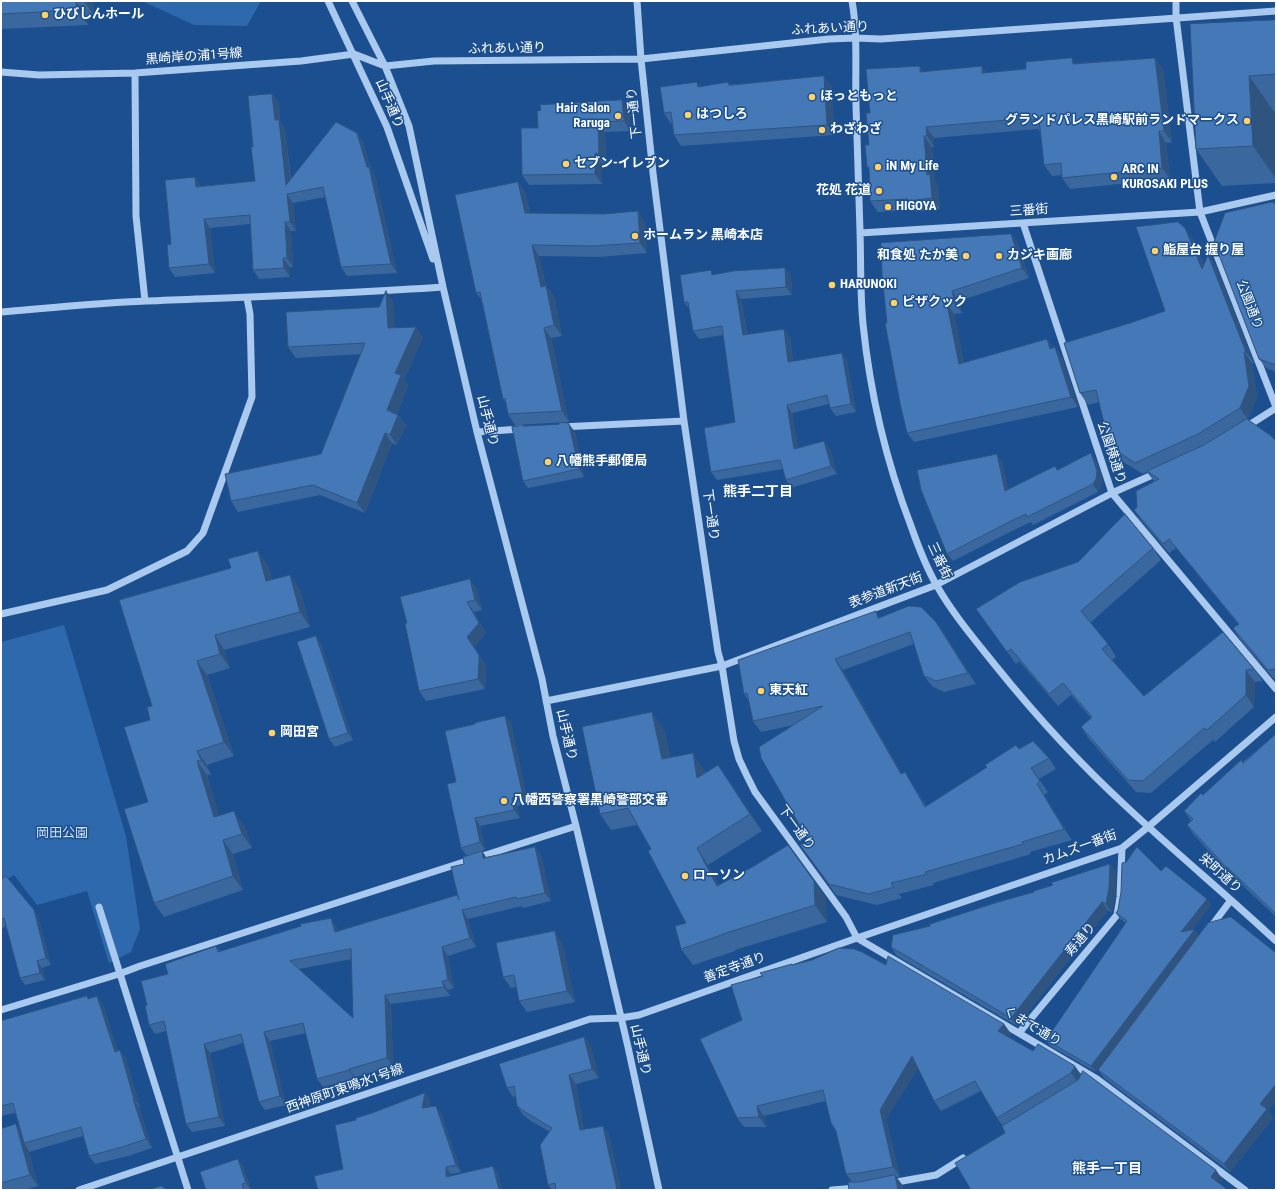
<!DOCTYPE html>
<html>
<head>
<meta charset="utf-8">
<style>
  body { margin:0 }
  #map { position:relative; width:1277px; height:1191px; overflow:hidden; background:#1b4f8f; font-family:"Roboto Condensed",sans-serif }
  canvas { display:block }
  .frame { position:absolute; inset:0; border:2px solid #fff; pointer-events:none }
</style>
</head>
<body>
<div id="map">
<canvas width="1277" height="1191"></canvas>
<div class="frame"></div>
</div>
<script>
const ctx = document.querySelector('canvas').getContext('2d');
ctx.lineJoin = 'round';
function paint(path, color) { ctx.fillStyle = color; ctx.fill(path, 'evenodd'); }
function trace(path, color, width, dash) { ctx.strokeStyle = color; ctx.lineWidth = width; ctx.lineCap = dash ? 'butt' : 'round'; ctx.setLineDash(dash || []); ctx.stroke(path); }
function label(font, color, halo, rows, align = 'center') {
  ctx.font = font + ' "Roboto Condensed","Noto Sans JP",sans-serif'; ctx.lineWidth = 3; ctx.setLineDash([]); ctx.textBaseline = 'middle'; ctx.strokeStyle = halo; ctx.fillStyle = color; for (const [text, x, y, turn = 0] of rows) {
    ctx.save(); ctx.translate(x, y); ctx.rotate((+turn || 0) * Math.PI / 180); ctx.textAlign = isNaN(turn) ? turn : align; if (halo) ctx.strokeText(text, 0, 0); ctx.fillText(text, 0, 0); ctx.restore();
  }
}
const green = new Path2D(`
  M 142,1 L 261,1 L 247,26 L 194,25 Z
  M 64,625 L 126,836 L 140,929 L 131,952 L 109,963 L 87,891 L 37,905 L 14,875 L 1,882 L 1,642 Z`);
const minor = new Path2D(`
  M 328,1 L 387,127 L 433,259
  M 352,1 L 385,66 L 409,126 L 443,287 L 477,432 L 542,679 L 553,736 L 576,826 L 628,1047 L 659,1190
  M 637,1 L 641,59 L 653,173 L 684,421 L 718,652 L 722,666 L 734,741 L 739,759 L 747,776 L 755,792 L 846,917 L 857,938
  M 852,1 C 858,34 855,71 856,105 C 857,147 859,189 860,231 C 861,262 860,293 863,324 C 870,393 886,461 911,526 C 918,546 926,567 937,586 C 953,614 975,640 995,665 C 1036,716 1081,765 1129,809 C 1177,854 1228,896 1276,941
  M 1176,1 L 1176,17 L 1200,212 L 1276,407
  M 1,72 L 39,75 L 135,73 L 301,61 L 354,54 L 385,66 L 434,61 L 641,59 L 829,39 L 855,38 L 881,39 L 1276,11
  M 135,73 L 136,216 L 145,301
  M 1023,223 L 1112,493 L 1276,689
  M 860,233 L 1200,212 L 1276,195
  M 1,312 C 49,308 98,303 146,301 C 245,297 344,294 443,287 L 442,284
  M 561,427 L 684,421
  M 1246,427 L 1276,408
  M 477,432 L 521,429
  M 1,614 L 107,590 L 187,551 L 203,533 L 252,397 L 250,314 L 247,298
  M 546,701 L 722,666 L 936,585 L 1112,493 L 1159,472
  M 99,907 L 188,1190
  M 1210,928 L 1231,900
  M 857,938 L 1097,1079 L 1245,1190
  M 1,1010 L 119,974 L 140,966 L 576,826
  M 1019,1033 L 1117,915 L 1120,897 L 1122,848
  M 891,1183 L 936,1175 L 963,1158
  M 79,1190 L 590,1019 L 620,1018 L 639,1015 L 857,938 L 1122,848 L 1148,827 L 1276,717
  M 832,1190 L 857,1188`);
const wall = new Path2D(`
  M 1,1 L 93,1 L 94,15 L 86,16 L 88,25 L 1,29 Z
  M 1276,20 L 1276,112 L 1275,113 L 1276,130 L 1276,183 L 1222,186 L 1196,149 Z
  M 1155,58 L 1163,69 L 1172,142 L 1166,143 L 1170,179 L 1070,189 L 1062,178 L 1062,175 L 1052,176 L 1044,165 L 1041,131 L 1039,131 L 1038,129 L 934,138 L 934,147 L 932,147 L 935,181 L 938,186 L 940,209 L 916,212 L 915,210 L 878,212 L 870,201 L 869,169 L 867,167 L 869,145 L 870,113 L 920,66 L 923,71 L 986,73 L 1076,63 Z
  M 697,82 L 701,87 L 728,82 L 730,85 L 832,87 L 834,135 L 681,146 L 674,135 L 672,123 L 671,124 L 664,113 Z
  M 272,94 L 279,103 L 280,122 L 285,129 L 291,179 L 357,133 L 363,142 L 372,172 L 375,176 L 397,273 L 347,276 L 341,267 L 325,197 L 293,203 L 296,231 L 291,231 L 293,267 L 290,267 L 290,277 L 259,279 L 253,270 L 250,224 L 210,228 L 215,273 L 175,277 L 169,268 L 171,244 L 195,177 L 201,186 L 255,181 L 253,147 Z
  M 629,110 L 630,131 L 605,132 L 606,163 L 602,163 L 602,184 L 529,185 L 522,175 L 538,128 Z
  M 518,182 L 525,192 L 530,213 L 645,222 L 647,253 L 599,257 L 539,256 L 546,286 L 554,296 L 562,336 L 551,338 L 569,422 L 515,425 L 508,414 L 506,403 L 503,399 L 481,299 L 476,293 Z
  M 1273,202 L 1274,203 L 1276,203 L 1276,372 L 1266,368 L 1259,359 Z
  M 1011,234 L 1018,244 L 1029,278 L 959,301 L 962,313 L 954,314 L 964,363 L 1047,339 L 1053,348 L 1062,357 L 1078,407 L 914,442 L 907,433 L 887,323 Z
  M 1193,239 L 1204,265 L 1208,255 L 1216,266 L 1254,363 L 1252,363 L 1257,397 L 1248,420 L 1276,441 L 1276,679 L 1274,679 L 1239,638 L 1233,628 L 1238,624 L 1176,548 L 1169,553 L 1140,519 L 1134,510 L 1137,507 L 1155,481 L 1153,480 L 1147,472 L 1143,474 L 1120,460 L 1112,448 L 1099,402 L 1088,405 L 1080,393 L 1130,323 L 1165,311 Z
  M 785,268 L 791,276 L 792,295 L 741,299 L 747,334 L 790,337 L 793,362 L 842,353 L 847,361 L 856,412 L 836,416 L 830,408 L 829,404 L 792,413 L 798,448 L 824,441 L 830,449 L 837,474 L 791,488 L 786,480 L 783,469 L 717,480 L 711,472 L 735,422 L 723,335 L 699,339 L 693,331 L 690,310 L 684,302 L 715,274 Z
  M 393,301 L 394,328 L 423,337 L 404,380 L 408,386 L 397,414 L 398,415 L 406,425 L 397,445 L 392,443 L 365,513 L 320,495 L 238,512 L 231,501 L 321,454 L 361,354 L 296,358 L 288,347 Z
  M 575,432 L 584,477 L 528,488 L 523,481 Z
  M 1096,460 L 1102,479 L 1101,487 L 1098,492 L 1033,525 L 1031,522 L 1012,531 L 953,561 L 947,554 L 1002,461 L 1008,490 L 1058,470 Z
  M 1153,548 L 1161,560 L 1090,623 L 1108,644 L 1116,657 L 1112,660 L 1144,696 L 1223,632 L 1254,669 L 1263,681 L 1255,682 L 1254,707 L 1215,742 L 1213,740 L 1151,793 L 1136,792 L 1089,739 L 1081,727 L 1091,718 L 1071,695 L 1058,706 L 1019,661 L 1016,664 L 976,609 Z
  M 268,565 L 272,580 L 300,589 L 310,627 L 224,650 L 230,668 L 207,675 L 234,756 L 207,765 L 211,774 L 207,775 L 219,816 L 244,825 L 252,848 L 233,854 L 243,890 L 164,917 L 154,903 L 148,802 L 150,720 L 152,706 Z
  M 477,589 L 482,610 L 474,612 L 486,633 L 474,647 L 486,665 L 486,671 L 485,689 L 426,701 L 419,691 L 407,623 Z
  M 880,617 L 936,622 L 944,633 L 976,684 L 944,692 L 932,686 L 924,676 L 914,644 L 843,670 L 902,774 L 905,772 L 912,783 L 926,806 L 1019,749 L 1049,758 L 1056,769 L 1039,779 L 1048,792 L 1044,795 L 1072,840 L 1030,852 L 1031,854 L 933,883 L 934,885 L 899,894 L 902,898 L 877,905 L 836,895 L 800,845 L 808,840 L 794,725 L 761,732 L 753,721 L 749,701 L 744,694 Z
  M 316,636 L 321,644 L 353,740 L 335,747 L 329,739 Z
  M 505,716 L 511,723 L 528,803 L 517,806 L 520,818 L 480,826 L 485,850 L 482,851 L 486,857 L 535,847 L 541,855 L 551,901 L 523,908 L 522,906 L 468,919 L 476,947 L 448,956 L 454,988 L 448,990 L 450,996 L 391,1004 L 393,1066 L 355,1077 L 355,1079 L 323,1087 L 317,1079 L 306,1033 L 270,1041 L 286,1105 L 265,1110 L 259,1102 L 243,1043 L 210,1053 L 225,1126 L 192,1132 L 186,1124 L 166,1031 L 155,1034 L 149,1025 L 147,1005 L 168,974 L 216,946 L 220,951 L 337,927 L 339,931 L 457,895 L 467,856 L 461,848 L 456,782 L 475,724 ZM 352,959 L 353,1018 L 299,969 Z
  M 664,729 L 670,758 L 704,770 L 705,773 L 718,765 L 730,782 L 762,831 L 708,865 L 719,885 L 814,881 L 825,897 L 827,922 L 735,950 L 735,951 L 693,965 L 681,949 L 686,923 L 651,849 L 637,825 L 611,830 L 600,814 Z
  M 1276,734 L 1276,917 L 1234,877 L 1233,878 L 1194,835 L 1187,825 L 1191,821 L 1184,811 Z
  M 1110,864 L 1116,872 L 1115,896 L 1112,913 L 1108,910 L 1017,1026 L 897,956 L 891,947 L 930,926 L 1034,892 Z
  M 1161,871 L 1207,899 L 1211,905 L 1192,929 L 1199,935 L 1096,1072 L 1050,1046 L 1046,1040 L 1126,923 L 1120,919 L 1116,913 Z
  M 1,880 L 34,910 L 38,917 L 51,965 L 42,968 L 45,980 L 25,985 L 20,978 L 6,926 L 1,929 Z
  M 562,942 L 575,1002 L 527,1012 L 519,1001 L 516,987 L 511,988 L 503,977 Z
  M 1276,953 L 1276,1100 L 1268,1111 L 1273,1118 L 1230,1172 L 1104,1078 L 1098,1070 Z
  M 793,965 L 886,965 L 1004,1024 L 1011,1034 L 1008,1037 L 1033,1051 L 1081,1075 L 1223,1180 L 1005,1133 L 1003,1126 L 997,1118 L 981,1091 L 941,1111 L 934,1101 L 918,1068 L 886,1119 L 900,1177 L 896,1177 L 903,1186 L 852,1182 L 846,1174 L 836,1131 L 826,1101 L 764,1116 L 766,1127 L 744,1127 L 737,1118 L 763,976 Z
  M 89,999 L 103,1005 L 118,1051 L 120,1050 L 126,1059 L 140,1107 L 139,1107 L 152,1148 L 128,1156 L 95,1164 L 89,1156 L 83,1136 L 29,1152 L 28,1149 L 38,1186 L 24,1190 L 1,1190 L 1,1129 L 16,1124 L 20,1129 L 15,1113 L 1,1116 L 1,1021 Z
  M 584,1037 L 591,1046 L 599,1078 L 576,1084 L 584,1129 L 603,1126 L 609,1135 L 621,1190 L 552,1190 L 548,1185 L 550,1132 L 531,1121 L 523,1115 L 517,1106 L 515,1096 L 513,1097 L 507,1088 Z
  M 425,1093 L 430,1100 L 429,1107 L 441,1113 L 461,1172 L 451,1174 L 451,1176 L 493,1166 L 498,1173 L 502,1190 L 343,1169 L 356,1120 L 372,1113 Z
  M 243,1166 L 251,1190 L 206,1190 Z`);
const shadedWall = new Path2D(`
  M 84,1 L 93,1 L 94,15 Z
  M 76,2 L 86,16 L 88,25 L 77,10 Z
  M 1072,58 L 1080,69 L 1073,64 Z
  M 1155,58 L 1163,69 L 1172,142 L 1164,131 Z
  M 920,66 L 928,77 L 920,72 Z
  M 982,66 L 989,77 L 982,73 Z
  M 824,76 L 832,87 L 834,135 L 827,125 Z
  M 1249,76 L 1275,113 L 1276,130 L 1276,179 L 1253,146 Z
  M 697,82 L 705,92 L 698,87 Z
  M 272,94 L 279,103 L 280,122 L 285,129 L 292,194 L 286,185 L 275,120 Z
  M 622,100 L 629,110 L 630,131 L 624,121 Z
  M 598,122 L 605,132 L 606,163 L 599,154 Z
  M 926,127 L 934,138 L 934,147 L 927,136 Z
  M 1159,131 L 1166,143 L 1170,179 L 1162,168 Z
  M 357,133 L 363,142 L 372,172 L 375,176 L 397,273 L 391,264 L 367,167 Z
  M 924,136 L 932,147 L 935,181 L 938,186 L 940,209 L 932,198 L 927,175 Z
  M 595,153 L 602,163 L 602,184 L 595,174 Z
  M 195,177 L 201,186 L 196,187 Z
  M 518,182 L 525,192 L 532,224 L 525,213 Z
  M 287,194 L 293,203 L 296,231 L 290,222 Z
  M 638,211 L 645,222 L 647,253 L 640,243 Z
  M 204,219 L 210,228 L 215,273 L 209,264 Z
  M 285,222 L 291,231 L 293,267 L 287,258 Z
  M 1185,228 L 1193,239 L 1210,280 L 1202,269 Z
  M 1011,234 L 1018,244 L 1029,278 L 1022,268 Z
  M 532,245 L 539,256 L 548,297 L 541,287 Z
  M 1208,255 L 1216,266 L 1254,363 L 1246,352 Z
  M 283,258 L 290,267 L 290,277 L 284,268 Z
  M 785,268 L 791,276 L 792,295 L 786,287 Z
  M 546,286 L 554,296 L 562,336 L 554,325 Z
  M 386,291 L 393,301 L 395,339 L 388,328 Z
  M 736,291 L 741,299 L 748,343 L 743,335 Z
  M 952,291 L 959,301 L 962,313 L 955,303 Z
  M 947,304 L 954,314 L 966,374 L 959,364 Z
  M 416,327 L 423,337 L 404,380 L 408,386 L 394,421 L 387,410 L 395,373 Z
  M 544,328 L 551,338 L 569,422 L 562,411 Z
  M 784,329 L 790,337 L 794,370 L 788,362 Z
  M 1047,339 L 1054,349 L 1050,349 Z
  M 1055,347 L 1062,357 L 1078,407 L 1071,397 Z
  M 1244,352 L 1252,363 L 1257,397 L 1248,420 L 1240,408 Z
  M 842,353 L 847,361 L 856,412 L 851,404 Z
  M 787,405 L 792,413 L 800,457 L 794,449 Z
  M 398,415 L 406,425 L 397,445 L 390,435 Z
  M 569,424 L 575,432 L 584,477 L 579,469 Z
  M 385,433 L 392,443 L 365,513 L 357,503 Z
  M 824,441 L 830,449 L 837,474 L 831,466 Z
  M 1091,453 L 1096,460 L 1102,479 L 1101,487 L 1098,492 L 1093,484 Z
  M 997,454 L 1002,461 L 1011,499 L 1005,491 Z
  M 258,551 L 268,565 L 276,595 L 266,581 Z
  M 290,575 L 300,589 L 310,627 L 300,612 Z
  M 470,579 L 477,589 L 482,610 L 475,600 Z
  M 467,602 L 474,612 L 486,633 L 474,647 L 486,665 L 486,671 L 485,689 L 478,679 L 467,637 Z
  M 876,611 L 883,622 L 878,618 Z
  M 936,622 L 944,633 L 976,684 L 968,673 Z
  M 215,635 L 224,650 L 230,668 L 220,654 Z
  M 316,636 L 321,644 L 353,740 L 348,733 Z
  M 835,659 L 843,670 L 909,785 L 901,774 Z
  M 197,661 L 207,675 L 234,756 L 224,742 Z
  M 1246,670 L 1255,682 L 1254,707 L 1246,695 Z
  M 652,712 L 664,729 L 673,776 L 662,759 Z
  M 505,716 L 511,723 L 528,803 L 523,796 Z
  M 197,751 L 207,765 L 211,774 L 201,760 Z
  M 693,753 L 704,770 L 709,795 L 697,778 Z
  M 197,761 L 207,775 L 224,831 L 214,817 Z
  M 718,765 L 730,782 L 762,831 L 750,814 Z
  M 905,772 L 912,783 L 932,818 L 925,807 Z
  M 1037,784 L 1044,795 L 1072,840 L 1064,829 Z
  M 512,798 L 517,806 L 520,818 L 514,810 Z
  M 234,811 L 244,825 L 252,848 L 242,834 Z
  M 475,818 L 480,826 L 485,850 L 480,842 Z
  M 223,840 L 233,854 L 243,890 L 233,876 Z
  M 535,847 L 541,855 L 551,901 L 545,893 Z
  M 697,848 L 708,865 L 728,903 L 717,886 Z
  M 482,851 L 488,860 L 483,858 Z
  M 1110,864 L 1116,872 L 1115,896 L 1112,913 L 1106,904 Z
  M 1227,867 L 1234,877 L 1233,878 L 1227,868 Z
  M 814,881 L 825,897 L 827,922 L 815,905 Z
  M 1207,899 L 1211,905 L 1185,938 L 1181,932 Z
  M 1102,902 L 1108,910 L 1017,1026 L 1011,1018 Z
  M 34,910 L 38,917 L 51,965 L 46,958 Z
  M 462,910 L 468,919 L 476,947 L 470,938 Z
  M 331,918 L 337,927 L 341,941 L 335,932 Z
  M 1195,929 L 1199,935 L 1096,1072 L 1091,1066 Z
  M 555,931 L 562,942 L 575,1002 L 567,991 Z
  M 442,947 L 448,956 L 454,988 L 448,980 Z
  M 37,961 L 42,968 L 45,980 L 40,973 Z
  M 442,981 L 448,990 L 450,996 L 444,987 Z
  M 385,995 L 391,1004 L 393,1066 L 387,1058 Z
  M 97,996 L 103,1005 L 121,1060 L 115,1052 Z
  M 1004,1024 L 1011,1034 L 1005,1041 L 998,1031 Z
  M 264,1032 L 270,1041 L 286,1105 L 280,1096 Z
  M 584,1037 L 591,1046 L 599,1078 L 592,1069 Z
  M 204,1044 L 210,1053 L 225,1126 L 219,1117 Z
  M 120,1050 L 126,1059 L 140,1107 L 134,1099 Z
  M 912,1056 L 919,1066 L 886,1119 L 900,1177 L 893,1167 L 880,1110 Z
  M 1075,1066 L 1082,1076 L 1078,1082 L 1071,1073 Z
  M 349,1069 L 355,1077 L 355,1079 L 349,1070 Z
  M 569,1075 L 576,1084 L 586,1139 L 580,1130 Z
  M 1276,1084 L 1276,1100 L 1268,1111 L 1273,1118 L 1230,1172 L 1224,1164 L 1260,1104 Z
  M 425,1093 L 430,1100 L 427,1115 L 422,1108 Z
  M 133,1099 L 139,1107 L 152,1148 L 146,1139 Z
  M 436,1106 L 441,1113 L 461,1172 L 456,1165 Z
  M 757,1106 L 764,1116 L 766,1127 L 759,1117 Z
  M 16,1124 L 24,1135 L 24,1143 L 28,1149 L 38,1186 L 30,1175 Z
  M 603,1126 L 609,1135 L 621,1190 L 617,1190 Z
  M 238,1159 L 243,1166 L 251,1190 L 246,1183 Z
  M 493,1166 L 498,1173 L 502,1190 L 499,1190 Z
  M 446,1167 L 451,1174 L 451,1184 L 446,1177 Z
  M 1216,1170 L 1223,1180 L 1218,1187 L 1211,1177 Z
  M 895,1175 L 903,1186 L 904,1190 L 898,1190 Z`);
const building = new Path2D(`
  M 1,1 L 79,1 L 76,2 L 77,10 L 1,14 Z
  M 1276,20 L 1276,74 L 1249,76 L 1253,146 L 1196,149 L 1190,24 Z
  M 1072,58 L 1073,64 L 1155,58 L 1164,131 L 1159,131 L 1162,168 L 1062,178 L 1061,163 L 1044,165 L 1039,119 L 1031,120 L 1031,118 L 926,127 L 927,136 L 924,136 L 927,175 L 930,174 L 932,198 L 908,201 L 908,199 L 870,201 L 869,167 L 867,167 L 865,145 L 869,145 L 866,113 L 870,113 L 866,69 L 920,66 L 920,72 L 982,66 L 982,73 L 1026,69 L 1026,62 Z
  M 824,76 L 827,125 L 674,135 L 671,112 L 664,113 L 660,87 L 697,82 L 698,87 L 728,82 L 729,85 Z
  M 272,94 L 275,120 L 279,120 L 286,185 L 336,122 L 357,133 L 367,167 L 369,167 L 391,264 L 341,267 L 323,187 L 287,194 L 290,222 L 285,222 L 287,258 L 283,258 L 284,268 L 253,270 L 250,215 L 204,219 L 209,264 L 169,268 L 167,245 L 171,244 L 165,180 L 195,177 L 196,187 L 255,181 L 251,147 L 253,147 L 248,96 Z
  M 622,100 L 624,121 L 598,122 L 599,154 L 595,153 L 595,174 L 522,175 L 521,128 L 538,128 L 537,111 L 541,110 L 540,105 Z
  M 518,182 L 525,213 L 604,214 L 638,211 L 640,243 L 592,246 L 532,245 L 541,287 L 546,286 L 554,325 L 544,328 L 562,411 L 508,414 L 505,398 L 503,399 L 480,292 L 476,293 L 455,195 Z
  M 1273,202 L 1273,203 L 1276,203 L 1276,365 L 1259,359 L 1214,242 L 1225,213 Z
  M 1178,222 L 1185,228 L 1202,269 L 1208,255 L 1246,352 L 1244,352 L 1249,386 L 1240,408 L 1198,434 L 1135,463 L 1112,448 L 1104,423 L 1096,390 L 1080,393 L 1064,343 L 1130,323 L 1165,311 L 1136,227 Z
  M 1011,234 L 1022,268 L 952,291 L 955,303 L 947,304 L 959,364 L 1047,339 L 1050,349 L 1055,347 L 1071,397 L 907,433 L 900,403 L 885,323 L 887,323 L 882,275 L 881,243 Z
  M 785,268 L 786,287 L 736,291 L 743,335 L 784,329 L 788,362 L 842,353 L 851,404 L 830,408 L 827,395 L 787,405 L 794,449 L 824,441 L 831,466 L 786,480 L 780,460 L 711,472 L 704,428 L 735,422 L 722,326 L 693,331 L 688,302 L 684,302 L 680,275 L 711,270 L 712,275 L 733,271 Z
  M 386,291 L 388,328 L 416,327 L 395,373 L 401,375 L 387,410 L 398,415 L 390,435 L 385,433 L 357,503 L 313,485 L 231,501 L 225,474 L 321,454 L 365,343 L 288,347 L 286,312 L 379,307 Z
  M 1247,419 L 1270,435 L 1276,441 L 1276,669 L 1268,670 L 1233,628 L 1239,624 L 1169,539 L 1163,544 L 1134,510 L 1137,507 L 1136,491 L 1159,479 L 1147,471 L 1204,445 Z
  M 569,424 L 579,469 L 523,481 L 512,427 Z
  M 1091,453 L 1097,471 L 1096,479 L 1093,484 L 1027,517 L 1026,514 L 1007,523 L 947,554 L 921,490 L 917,470 L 997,454 L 1005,491 L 1055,466 L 1057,470 Z
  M 1125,514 L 1153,548 L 1081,611 L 1108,644 L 1102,649 L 1144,696 L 1223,632 L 1254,669 L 1246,670 L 1246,695 L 1207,730 L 1204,728 L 1143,781 L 1128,780 L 1081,727 L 1092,717 L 1063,683 L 1049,694 L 1011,649 L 1007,652 L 976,609 L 1020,582 L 1078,562 Z
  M 258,551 L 266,581 L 290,575 L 300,612 L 215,635 L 220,654 L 197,661 L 224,742 L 197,751 L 201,760 L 197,761 L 214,817 L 234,811 L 242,834 L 223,840 L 233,876 L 154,903 L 124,809 L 148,802 L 124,727 L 150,720 L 147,707 L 152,706 L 119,600 L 231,568 L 228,559 Z
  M 470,579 L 475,600 L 467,602 L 479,623 L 467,637 L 479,655 L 479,661 L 478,679 L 419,691 L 405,624 L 407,623 L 400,597 Z
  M 909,606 L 921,607 L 936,622 L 968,673 L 936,681 L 924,676 L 910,632 L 835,659 L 901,774 L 905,772 L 925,807 L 987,767 L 985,765 L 1016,745 L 1019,749 L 1033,741 L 1049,758 L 1031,768 L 1040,781 L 1037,784 L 1064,829 L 1022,842 L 1023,844 L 925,872 L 927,874 L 891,883 L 894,887 L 869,894 L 829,884 L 800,845 L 808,840 L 761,758 L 759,747 L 823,706 L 753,721 L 747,693 L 744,694 L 738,660 L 876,611 L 878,618 Z
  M 316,636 L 348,733 L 329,739 L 297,642 Z
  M 652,712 L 662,759 L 693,753 L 697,778 L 718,765 L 750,814 L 697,848 L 717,886 L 754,866 L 788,845 L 814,881 L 815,905 L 723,934 L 724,934 L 681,949 L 675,926 L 686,923 L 648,851 L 651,849 L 628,808 L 600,814 L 582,727 Z
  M 505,716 L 523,796 L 512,798 L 514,810 L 475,818 L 480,842 L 461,848 L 447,784 L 456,782 L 445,731 L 475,724 L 475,723 Z
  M 1276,734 L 1276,914 L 1227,867 L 1227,868 L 1187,825 L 1193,819 L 1184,811 L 1201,793 L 1203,795 L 1241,760 L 1243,763 Z
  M 535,847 L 545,893 L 517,899 L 516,897 L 462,910 L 470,938 L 442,947 L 448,980 L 442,981 L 444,987 L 385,995 L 387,1058 L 349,1069 L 349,1070 L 317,1079 L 303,1023 L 264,1032 L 280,1096 L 259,1102 L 241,1034 L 204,1044 L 219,1117 L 186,1124 L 164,1021 L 149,1025 L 145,1006 L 147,1005 L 141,981 L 168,974 L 165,964 L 216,946 L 218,952 L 301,926 L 300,924 L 331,918 L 335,932 L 457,895 L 459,900 L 451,867 L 464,864 L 463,857 L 482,851 L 483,858 ZM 351,949 L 353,1018 L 290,961 Z
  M 1137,847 L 1161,871 L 1166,866 L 1207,899 L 1181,932 L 1195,929 L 1091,1066 L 1046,1040 L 1127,921 L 1116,913 L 1118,910 L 1121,892 L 1122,863 L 1126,862 Z
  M 1110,864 L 1109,888 L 1106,904 L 1102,902 L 1011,1018 L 891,947 L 893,935 L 930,926 L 930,924 L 998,902 L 1034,892 L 1034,891 L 1053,885 L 1051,883 Z
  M 6,876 L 34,910 L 46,958 L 37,961 L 40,973 L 20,978 L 4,918 L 1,919 L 1,880 Z
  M 1231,917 L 1276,953 L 1276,1084 L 1260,1104 L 1267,1109 L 1224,1164 L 1098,1070 L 1208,923 Z
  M 555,931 L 567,991 L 519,1001 L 514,975 L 503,977 L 496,943 Z
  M 839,948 L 854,949 L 862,952 L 886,965 L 888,956 L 1004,1024 L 998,1031 L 1033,1051 L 1038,1044 L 1075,1066 L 1071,1073 L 997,1118 L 975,1081 L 934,1101 L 912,1056 L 880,1110 L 893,1167 L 859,1173 L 846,1174 L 836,1131 L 831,1123 L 823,1090 L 757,1106 L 759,1117 L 737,1118 L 700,1039 L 742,1020 L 731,985 L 763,976 L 760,973 L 792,964 L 792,965 L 812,960 Z
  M 87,996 L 88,999 L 97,996 L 115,1052 L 120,1050 L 134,1099 L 133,1099 L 146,1139 L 122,1147 L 89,1156 L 81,1127 L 24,1143 L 13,1103 L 1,1106 L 1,1021 Z
  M 584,1037 L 592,1069 L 569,1075 L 580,1130 L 603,1126 L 617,1190 L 556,1190 L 555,1183 L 548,1185 L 540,1145 L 552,1128 L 525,1112 L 517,1106 L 514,1086 L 507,1088 L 499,1064 Z
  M 1083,1071 L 1216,1170 L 1211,1177 L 1228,1190 L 971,1190 L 955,1163 L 1005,1133 L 1002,1126 L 1078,1080 Z
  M 425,1093 L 422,1108 L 436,1106 L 456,1165 L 446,1167 L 446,1177 L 493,1166 L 499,1190 L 318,1190 L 314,1176 L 343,1169 L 335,1125 L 356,1120 L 356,1118 L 372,1113 Z
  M 16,1124 L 30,1175 L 1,1183 L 1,1129 Z
  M 238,1159 L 246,1183 L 242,1184 L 244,1190 L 206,1190 L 200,1172 Z
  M 895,1175 L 898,1190 L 849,1190 L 848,1182 L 859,1182 Z
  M 161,1186 L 168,1190 L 149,1190 Z`);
const markers = [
  [45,15,4,"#ffd166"],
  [812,97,4,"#ffd166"],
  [688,115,4,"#ffd166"],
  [618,116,4,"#ffd166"],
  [1247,121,4,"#ffd166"],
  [822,130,4,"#ffd166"],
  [566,164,4,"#ffd166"],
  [878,167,4,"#ffd166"],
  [1114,177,4,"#ffd166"],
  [879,191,4,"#ffd166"],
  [888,207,4,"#ffd166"],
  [635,236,4,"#ffd166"],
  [1155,251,4,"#ffd166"],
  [966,256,4,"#ffd166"],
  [999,256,4,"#ffd166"],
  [832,285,4,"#ffd166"],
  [894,303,4,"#ffd166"],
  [548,462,4,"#ffd166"],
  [761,691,4,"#ffd166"],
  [272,733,4,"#ffd166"],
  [504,801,4,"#ffd166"],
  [685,876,4,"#ffd166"]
];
const poiNames = [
  ["ひびしんホール",53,15],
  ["ほっともっと",820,97],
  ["Hair Salon",610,109,"right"],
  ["Raruga",610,124,"right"],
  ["はつしろ",696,115],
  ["グランドパレス黒崎駅前ランドマークス",1239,121,"right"],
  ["わざわざ",830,130],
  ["セブン-イレブン",574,164],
  ["iN My Life",886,167],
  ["ARC IN",1122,170],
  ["KUROSAKI PLUS",1122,185],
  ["花処 花道",871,191,"right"],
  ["HIGOYA",896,207],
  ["ホームラン 黒崎本店",643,236],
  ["鮨屋台 握り屋",1163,251],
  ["和食処 たか美",958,256,"right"],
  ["カジキ画廊",1007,256],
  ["HARUNOKI",840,285],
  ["ピザクック",902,303],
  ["八幡熊手郵便局",556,462],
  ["東天紅",769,691],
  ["岡田宮",280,733],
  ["八幡西警察署黒崎警部交番",512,801],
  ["ローソン",693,876]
];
const streetNames = [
  ["ふれあい通り",830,29,-3],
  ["ふれあい通り",507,49,-1],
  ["黒崎岸の浦1号線",194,57,-4],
  ["山手通り",389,104,67],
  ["下一通り",635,113,-96],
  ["三番街",1029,211,-4],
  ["公園通り",1249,305,69],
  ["山手通り",487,421,76],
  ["公園横通り",1111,453,72],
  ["下一通り",710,515,82],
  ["三番街",939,561,65],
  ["表参道新天街",886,591,-21],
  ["山手通り",566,735,77],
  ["下一通り",796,828,54],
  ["カムズ一番街",1080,848,-20],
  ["栄町通り",1220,874,42],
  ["寿通り",1081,940,-50],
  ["善定寺通り",735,968,-20],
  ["くまで通り",1032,1027,31],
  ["山手通り",640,1050,77],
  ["西神原町東鳴水1号線",345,1089,-19]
];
const parkNames = [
  ["岡田公園",62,834]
];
const neighbourhoodNames = [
  ["熊手二丁目",758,492],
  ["熊手一丁目",1107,1169]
];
paint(green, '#2e69ad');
trace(minor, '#a9c9ee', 7);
paint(wall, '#3a679d');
paint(shadedWall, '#305480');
paint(building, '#4478b7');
trace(building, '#305480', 1);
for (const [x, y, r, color] of markers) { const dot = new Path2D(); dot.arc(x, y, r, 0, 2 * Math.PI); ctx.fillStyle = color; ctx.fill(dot); trace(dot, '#1b4f8f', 1.5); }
label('bold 13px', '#fff', '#1b4f8f', poiNames, 'left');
label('13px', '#fff', '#1b4f8f', streetNames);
label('13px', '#cfe3fa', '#1b4f8f', parkNames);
label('bold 14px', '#fff', '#1b4f8f', neighbourhoodNames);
</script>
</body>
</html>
